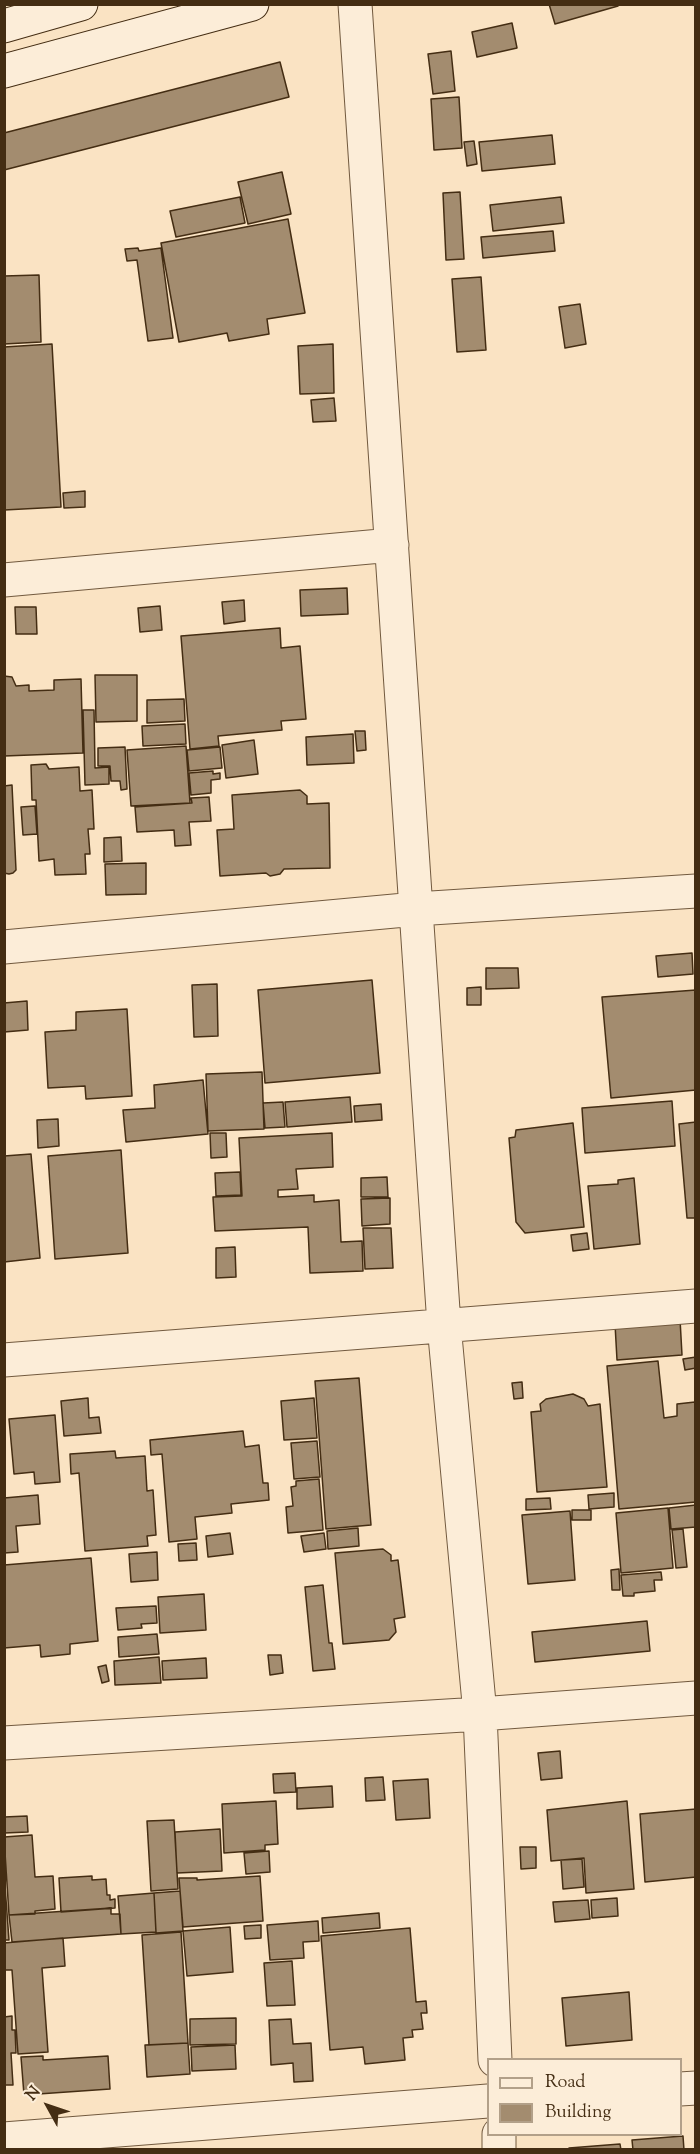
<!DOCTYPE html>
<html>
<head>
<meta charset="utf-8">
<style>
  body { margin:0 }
  #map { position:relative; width:700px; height:2154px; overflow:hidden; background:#fae3c3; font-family:"Sorts Mill Goudy",serif }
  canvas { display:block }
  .frame { position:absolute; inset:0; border:6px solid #442d13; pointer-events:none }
  .legend { position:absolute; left:487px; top:2058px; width:195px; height:78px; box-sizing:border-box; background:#fcedd8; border:2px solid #b2a089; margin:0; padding:8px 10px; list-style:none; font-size:18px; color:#442d13 }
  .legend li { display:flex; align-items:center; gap:12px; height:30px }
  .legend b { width:30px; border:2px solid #b2a089 }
  .north { position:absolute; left:18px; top:2076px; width:60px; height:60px; -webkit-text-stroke:4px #fcedd8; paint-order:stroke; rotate:310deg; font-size:16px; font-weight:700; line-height:24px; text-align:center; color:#442d13 }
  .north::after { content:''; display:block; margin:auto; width:21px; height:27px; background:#442d13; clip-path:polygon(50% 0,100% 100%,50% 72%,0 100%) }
</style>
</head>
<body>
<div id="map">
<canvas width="700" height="2154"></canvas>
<div class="frame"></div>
<ul class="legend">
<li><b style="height:8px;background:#fcedd8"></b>Road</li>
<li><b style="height:16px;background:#a38c6f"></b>Building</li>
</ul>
<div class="north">N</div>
</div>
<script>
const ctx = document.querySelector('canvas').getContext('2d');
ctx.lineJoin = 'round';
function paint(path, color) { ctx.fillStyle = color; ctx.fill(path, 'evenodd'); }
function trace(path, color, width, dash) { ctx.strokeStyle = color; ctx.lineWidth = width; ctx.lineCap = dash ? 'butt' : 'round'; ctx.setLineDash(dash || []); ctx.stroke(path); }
const building = new Path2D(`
  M 549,4 L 618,4 L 618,6 L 555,24 Z
  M 512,23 L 517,48 L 477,57 L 472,32 Z
  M 451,51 L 455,91 L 433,94 L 428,54 Z
  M 280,62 L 289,97 L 4,170 L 4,133 Z
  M 459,97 L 462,148 L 434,150 L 431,99 Z
  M 552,135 L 555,164 L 482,171 L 479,142 Z
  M 474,141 L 477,164 L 467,166 L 464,142 Z
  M 282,172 L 291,214 L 248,224 L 238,182 Z
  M 460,192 L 464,259 L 446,260 L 443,193 Z
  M 240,197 L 245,223 L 176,237 L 170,211 Z
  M 561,197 L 564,223 L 493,231 L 490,205 Z
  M 288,219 L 305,313 L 267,319 L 269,334 L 229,341 L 227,333 L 179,342 L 161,243 Z
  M 553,231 L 555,251 L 483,258 L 481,237 Z
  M 138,248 L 139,251 L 161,248 L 173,338 L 148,341 L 137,260 L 127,261 L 125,249 Z
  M 39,275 L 41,342 L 4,344 L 4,276 Z
  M 481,277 L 486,350 L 457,352 L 452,279 Z
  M 580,304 L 586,344 L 565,348 L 559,307 Z
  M 52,344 L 61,507 L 4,510 L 4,347 Z
  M 333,344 L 334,393 L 300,394 L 298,346 Z
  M 334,398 L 336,421 L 313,422 L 311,400 Z
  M 85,491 L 85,507 L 64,508 L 63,493 Z
  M 347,588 L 348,614 L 301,616 L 300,590 Z
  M 244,600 L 245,621 L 224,624 L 222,602 Z
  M 160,606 L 162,630 L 140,632 L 138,608 Z
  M 15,607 L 36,607 L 37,634 L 16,634 Z
  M 280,628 L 281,648 L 300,646 L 306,719 L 281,721 L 282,730 L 218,736 L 219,746 L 190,749 L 181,636 Z
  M 95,675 L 137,675 L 137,721 L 96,722 Z
  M 4,676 L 12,677 L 16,686 L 29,685 L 29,691 L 54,690 L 54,680 L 81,679 L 83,753 L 4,756 Z
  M 184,699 L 185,721 L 147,723 L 147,700 Z
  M 83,710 L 94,710 L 95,768 L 109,767 L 109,784 L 85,785 Z
  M 185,724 L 186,744 L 143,746 L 142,726 Z
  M 355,731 L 365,731 L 366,750 L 357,751 Z
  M 353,734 L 354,763 L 307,765 L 306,737 Z
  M 254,740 L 258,774 L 226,778 L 222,745 Z
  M 186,746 L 190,803 L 131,806 L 127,750 Z
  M 125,747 L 127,789 L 121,790 L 120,781 L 111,781 L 110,766 L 98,766 L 98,748 Z
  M 220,747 L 222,768 L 189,771 L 187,750 Z
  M 46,764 L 49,769 L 79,767 L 80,791 L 92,790 L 94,829 L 88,829 L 90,854 L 85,854 L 86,874 L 55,875 L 54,859 L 39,861 L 36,800 L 32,800 L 31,765 Z
  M 213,771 L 213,774 L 220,773 L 220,779 L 211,780 L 211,793 L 191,795 L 189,773 Z
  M 12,785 L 16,870 L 13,873 L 9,874 L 4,873 L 4,786 Z
  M 300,790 L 307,796 L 307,804 L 329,803 L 330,868 L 284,869 L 280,874 L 270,876 L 266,873 L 220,876 L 217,830 L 234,829 L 232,795 Z
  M 209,797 L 211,821 L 189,822 L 191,845 L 175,846 L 174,830 L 137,832 L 135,807 L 192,803 L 191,798 Z
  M 35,806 L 37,834 L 23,835 L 21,807 Z
  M 121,837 L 122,861 L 104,862 L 104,838 Z
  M 146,863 L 146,894 L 106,895 L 105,864 Z
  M 692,953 L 693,974 L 658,977 L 656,956 Z
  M 486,968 L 518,968 L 519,988 L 486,989 Z
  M 372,980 L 380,1073 L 265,1083 L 258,990 Z
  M 217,984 L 218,1036 L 194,1037 L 192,985 Z
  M 481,987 L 481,1005 L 467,1005 L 467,988 Z
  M 696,990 L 696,1090 L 611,1098 L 602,997 Z
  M 27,1001 L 28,1030 L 4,1032 L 4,1003 Z
  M 127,1009 L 132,1096 L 86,1099 L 85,1086 L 48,1088 L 45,1032 L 76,1030 L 76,1012 Z
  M 262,1072 L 264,1129 L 208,1131 L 206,1074 Z
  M 203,1080 L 208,1134 L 126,1142 L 123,1110 L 155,1108 L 154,1085 Z
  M 350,1097 L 352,1122 L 287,1127 L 285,1102 Z
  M 672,1101 L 675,1146 L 585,1153 L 582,1108 Z
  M 283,1102 L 285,1127 L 265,1128 L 263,1103 Z
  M 381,1104 L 382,1120 L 355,1122 L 354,1106 Z
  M 58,1119 L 59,1146 L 38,1148 L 37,1120 Z
  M 696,1122 L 696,1218 L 687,1218 L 679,1124 Z
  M 573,1123 L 584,1227 L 525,1233 L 516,1222 L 509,1138 L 515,1137 L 516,1130 Z
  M 210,1133 L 226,1133 L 227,1157 L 211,1158 Z
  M 332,1133 L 333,1167 L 296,1169 L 298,1189 L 278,1190 L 278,1197 L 314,1195 L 314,1202 L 339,1200 L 341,1242 L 362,1241 L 363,1271 L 310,1273 L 308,1227 L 215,1231 L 213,1197 L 242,1196 L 239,1138 Z
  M 121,1150 L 128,1253 L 55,1259 L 48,1156 Z
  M 31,1154 L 40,1258 L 4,1262 L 4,1156 Z
  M 240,1172 L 241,1195 L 216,1196 L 215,1173 Z
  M 387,1177 L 388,1197 L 361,1197 L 361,1178 Z
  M 634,1178 L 640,1244 L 594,1249 L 588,1186 L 618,1184 L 618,1180 Z
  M 390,1198 L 390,1224 L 362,1226 L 361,1199 Z
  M 363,1228 L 391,1228 L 393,1268 L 365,1269 Z
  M 587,1233 L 589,1249 L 573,1251 L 571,1235 Z
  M 235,1247 L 236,1277 L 216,1278 L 216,1248 Z
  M 680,1319 L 682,1355 L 617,1360 L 615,1324 Z
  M 696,1357 L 696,1368 L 685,1370 L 683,1359 Z
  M 658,1361 L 664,1418 L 677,1416 L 677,1404 L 695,1402 L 696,1502 L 619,1509 L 607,1366 Z
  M 359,1378 L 371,1525 L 326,1529 L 315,1381 Z
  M 522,1382 L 523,1398 L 514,1399 L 512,1383 Z
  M 573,1394 L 584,1399 L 588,1406 L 600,1404 L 607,1487 L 537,1492 L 531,1412 L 541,1411 L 540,1404 L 546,1399 Z
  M 88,1398 L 89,1418 L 99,1417 L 101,1433 L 64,1436 L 61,1401 Z
  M 314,1398 L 317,1438 L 284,1440 L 281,1401 Z
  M 55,1415 L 60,1482 L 35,1484 L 34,1472 L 14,1474 L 9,1419 Z
  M 243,1431 L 245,1447 L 259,1445 L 263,1483 L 268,1483 L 269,1500 L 231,1504 L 232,1513 L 195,1517 L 197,1539 L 169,1542 L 162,1454 L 151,1455 L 150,1440 Z
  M 317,1441 L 320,1477 L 294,1479 L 291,1443 Z
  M 115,1451 L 116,1458 L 145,1456 L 147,1491 L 153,1490 L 156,1535 L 147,1536 L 148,1546 L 85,1551 L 79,1473 L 71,1474 L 70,1454 Z
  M 319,1479 L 323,1530 L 288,1533 L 286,1507 L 293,1506 L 291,1487 L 296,1486 L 296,1481 Z
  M 614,1493 L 614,1507 L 589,1509 L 588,1495 Z
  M 38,1495 L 40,1524 L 16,1526 L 18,1552 L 4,1553 L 4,1498 Z
  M 550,1498 L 551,1509 L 526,1510 L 526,1499 Z
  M 696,1505 L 696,1527 L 671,1529 L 669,1508 Z
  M 668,1508 L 673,1568 L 621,1573 L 616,1513 Z
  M 572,1510 L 591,1510 L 591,1520 L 572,1520 Z
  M 570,1511 L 575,1580 L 528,1584 L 522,1515 Z
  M 358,1528 L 359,1546 L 328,1549 L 327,1531 Z
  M 683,1529 L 687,1567 L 676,1568 L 672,1530 Z
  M 230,1533 L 233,1554 L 208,1557 L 206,1536 Z
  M 324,1533 L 326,1549 L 304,1552 L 301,1536 Z
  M 196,1543 L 197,1560 L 179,1561 L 178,1544 Z
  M 383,1549 L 391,1555 L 391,1561 L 398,1560 L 405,1617 L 394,1619 L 396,1632 L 389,1640 L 343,1644 L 335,1553 Z
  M 157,1552 L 158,1580 L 131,1582 L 129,1554 Z
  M 91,1558 L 98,1641 L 70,1644 L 70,1654 L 41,1657 L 40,1645 L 4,1648 L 4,1565 Z
  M 619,1569 L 620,1590 L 612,1590 L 611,1570 Z
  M 661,1572 L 662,1580 L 654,1580 L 655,1591 L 634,1593 L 634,1596 L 623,1596 L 621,1575 Z
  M 323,1585 L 329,1643 L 332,1643 L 335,1669 L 313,1671 L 305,1587 Z
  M 204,1594 L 206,1630 L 160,1633 L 158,1597 Z
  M 156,1606 L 157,1623 L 141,1624 L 142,1628 L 118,1630 L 116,1608 Z
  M 647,1621 L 650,1651 L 535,1662 L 532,1632 Z
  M 157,1634 L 159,1654 L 119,1657 L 118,1637 Z
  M 268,1655 L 281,1655 L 283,1673 L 270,1675 Z
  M 159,1657 L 161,1683 L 115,1685 L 114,1661 Z
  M 206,1658 L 207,1678 L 163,1680 L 162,1661 Z
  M 106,1665 L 109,1681 L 102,1683 L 98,1667 Z
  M 560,1751 L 562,1778 L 541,1780 L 538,1753 Z
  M 295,1773 L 296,1792 L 274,1793 L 273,1774 Z
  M 383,1777 L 385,1800 L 366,1801 L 365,1778 Z
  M 428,1779 L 430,1818 L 396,1820 L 393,1781 Z
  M 332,1786 L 333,1807 L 297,1809 L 297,1788 Z
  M 276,1801 L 278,1844 L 265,1845 L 265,1850 L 224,1853 L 222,1804 Z
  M 627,1801 L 634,1889 L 586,1893 L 584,1858 L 551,1861 L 547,1810 Z
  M 696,1809 L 696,1877 L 645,1882 L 640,1814 Z
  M 27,1816 L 28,1832 L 4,1833 L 4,1817 Z
  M 174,1820 L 178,1889 L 151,1891 L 147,1821 Z
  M 220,1829 L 222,1871 L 177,1873 L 175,1832 Z
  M 32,1835 L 35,1877 L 53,1876 L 55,1909 L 35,1911 L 35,1914 L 9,1915 L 4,1837 Z
  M 520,1847 L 536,1847 L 536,1868 L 521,1869 Z
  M 269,1851 L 270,1872 L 246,1874 L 244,1853 Z
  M 582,1859 L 584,1887 L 563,1889 L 561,1860 Z
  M 92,1876 L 92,1880 L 106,1879 L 107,1895 L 110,1895 L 110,1900 L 115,1899 L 115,1908 L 61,1912 L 59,1878 Z
  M 260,1876 L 263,1921 L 183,1927 L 179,1878 L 197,1878 L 197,1880 Z
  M 5,1886 L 9,1940 L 4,1940 L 4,1886 Z
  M 180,1891 L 183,1931 L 156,1933 L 154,1893 Z
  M 154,1893 L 156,1932 L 121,1934 L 118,1896 Z
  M 617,1898 L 618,1916 L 592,1918 L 591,1900 Z
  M 588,1900 L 590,1919 L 555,1922 L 553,1902 Z
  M 111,1908 L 111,1914 L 120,1914 L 121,1934 L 12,1942 L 9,1915 Z
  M 379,1913 L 380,1928 L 323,1933 L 322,1918 Z
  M 318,1921 L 319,1941 L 303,1942 L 304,1958 L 270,1960 L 267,1925 Z
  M 261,1925 L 261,1938 L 245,1939 L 244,1926 Z
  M 230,1927 L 233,1972 L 187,1976 L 183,1931 Z
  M 410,1928 L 416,2002 L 426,2001 L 427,2013 L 421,2013 L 423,2029 L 412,2030 L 413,2037 L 403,2038 L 405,2060 L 365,2064 L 363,2047 L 330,2050 L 321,1936 Z
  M 181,1932 L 188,2043 L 149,2045 L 142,1935 Z
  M 63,1938 L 65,1966 L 42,1968 L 48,2052 L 18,2054 L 12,1970 L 4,1970 L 4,1943 Z
  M 292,1961 L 295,2005 L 267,2006 L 264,1963 Z
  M 629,1992 L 632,2040 L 566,2046 L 562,1998 Z
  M 12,2016 L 12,2030 L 15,2030 L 16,2053 L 11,2053 L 13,2085 L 4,2085 L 4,2017 Z
  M 236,2018 L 236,2044 L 190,2045 L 190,2019 Z
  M 291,2019 L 293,2044 L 311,2043 L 313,2081 L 294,2082 L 293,2063 L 271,2065 L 269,2020 Z
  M 188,2043 L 190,2074 L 147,2077 L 145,2045 Z
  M 235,2045 L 236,2069 L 192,2071 L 191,2047 Z
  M 43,2056 L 43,2060 L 108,2056 L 110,2089 L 24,2095 L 21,2057 Z
  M 683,2136 L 684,2150 L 633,2150 L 632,2140 Z
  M 620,2144 L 621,2150 L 569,2150 L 569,2148 Z`);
const street = new Path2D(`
  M 355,4 L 444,1325 L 480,1714 L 495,2060
  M 4,580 L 392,545
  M 4,947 L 416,909 L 696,891
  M 4,1360 L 696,1306
  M 4,1743 L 480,1714 L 696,1698
  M 680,2089 L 696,2088
  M 499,2134 L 499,2150
  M 4,2139 L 488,2101`);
const secondary = new Path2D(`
  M 4,26 L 81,4
  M 4,71 L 252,4`);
paint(building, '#a38c6f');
trace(building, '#442d13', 1.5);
trace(street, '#725a3f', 35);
trace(secondary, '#442d13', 35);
trace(street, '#fcedd8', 33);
trace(secondary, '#fcedd8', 33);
</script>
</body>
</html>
